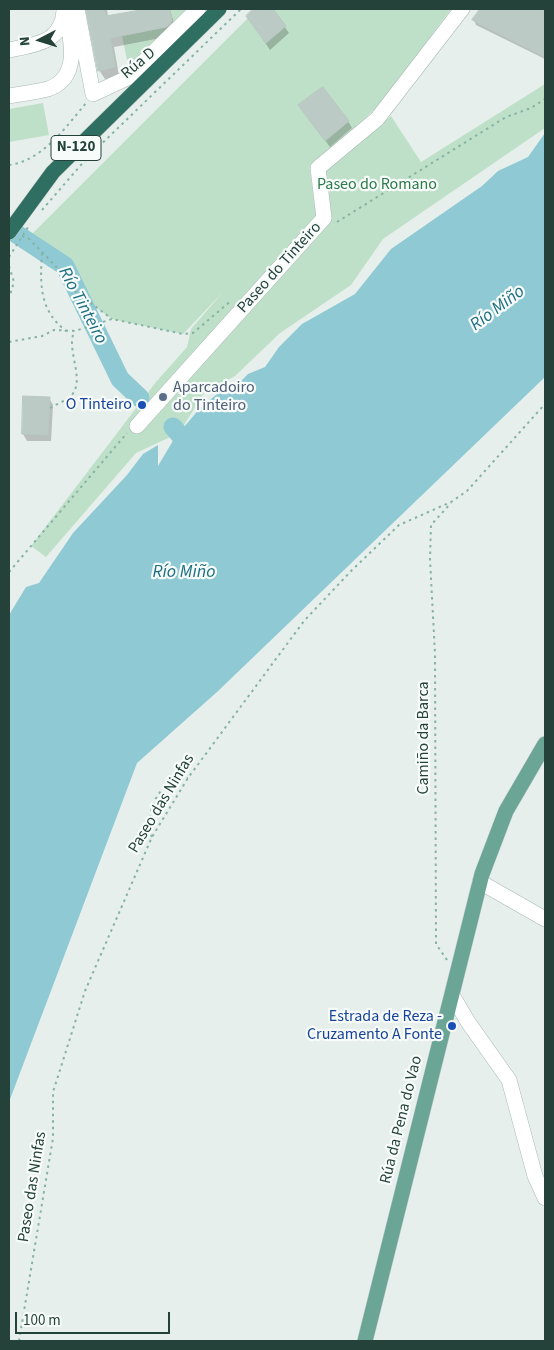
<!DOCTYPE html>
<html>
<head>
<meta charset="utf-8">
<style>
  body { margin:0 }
  #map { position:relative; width:554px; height:1350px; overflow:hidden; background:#e6efeb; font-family:"Source Sans 3",sans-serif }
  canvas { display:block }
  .frame { position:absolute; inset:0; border:10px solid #24423a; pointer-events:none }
  .north { position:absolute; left:15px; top:15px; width:50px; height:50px; -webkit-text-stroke:4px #f7fbf9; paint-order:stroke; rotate:265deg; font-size:14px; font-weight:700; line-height:20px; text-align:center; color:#24423a }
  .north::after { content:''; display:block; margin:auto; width:18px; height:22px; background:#24423a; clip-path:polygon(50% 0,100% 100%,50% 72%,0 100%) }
  .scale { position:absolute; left:15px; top:1312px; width:155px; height:22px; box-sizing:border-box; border:2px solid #24423a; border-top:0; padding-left:6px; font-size:15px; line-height:18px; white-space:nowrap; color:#24423a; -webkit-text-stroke:4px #f7fbf9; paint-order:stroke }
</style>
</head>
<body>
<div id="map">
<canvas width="554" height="1350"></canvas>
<div class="frame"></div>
<div class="north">N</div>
<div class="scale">100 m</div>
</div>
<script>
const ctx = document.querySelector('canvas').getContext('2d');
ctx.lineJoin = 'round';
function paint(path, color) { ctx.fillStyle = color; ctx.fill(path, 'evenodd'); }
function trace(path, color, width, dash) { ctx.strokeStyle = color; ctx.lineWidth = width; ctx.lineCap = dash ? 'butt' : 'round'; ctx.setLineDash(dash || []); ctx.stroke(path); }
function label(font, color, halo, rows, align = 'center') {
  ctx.font = font + ' "Source Sans 3",sans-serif'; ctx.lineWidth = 4.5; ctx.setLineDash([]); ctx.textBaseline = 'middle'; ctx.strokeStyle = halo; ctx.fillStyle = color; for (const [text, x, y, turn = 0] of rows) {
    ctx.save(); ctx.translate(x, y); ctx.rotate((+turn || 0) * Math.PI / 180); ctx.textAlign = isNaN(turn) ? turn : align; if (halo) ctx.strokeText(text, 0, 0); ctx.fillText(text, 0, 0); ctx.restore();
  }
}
const green = new Path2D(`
  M 170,9 L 198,9 L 148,58 L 127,60 L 122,36 L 172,26 Z
  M 257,9 L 451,9 L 383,101 L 310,171 L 316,215 L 327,163 L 391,116 L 421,162 L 545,84 L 545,128 L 383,239 L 351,285 L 280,333 L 235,376 L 204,393 L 179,433 L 136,453 L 46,557 L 31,546 L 156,382 L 187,347 L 191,329 L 223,292 L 183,334 L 112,319 L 84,299 L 68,260 L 28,238 Z
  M 43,103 L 49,135 L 9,142 L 9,109 Z`);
const water = new Path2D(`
  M 545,133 L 545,377 L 217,692 L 137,763 L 9,1102 L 9,615 L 26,587 L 39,583 L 73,533 L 127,475 L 143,454 L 158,445 L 158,466 L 174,439 L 200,408 L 222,390 L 235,387 L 248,374 L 265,367 L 279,347 L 302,324 L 355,294 L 391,249 L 482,186 L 498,171 L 528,157 Z`);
const shadow = new Path2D(`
  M 86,9 L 107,9 L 108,17 L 153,9 L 170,9 L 176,31 L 171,36 L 114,47 L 119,76 L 105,79 L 99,70 Z
  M 255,9 L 272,9 L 289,33 L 270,50 L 247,16 Z
  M 481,9 L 545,9 L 545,59 L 476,25 L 474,20 Z
  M 304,112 L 348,121 L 352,128 L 330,147 Z
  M 24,398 L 49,398 L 53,405 L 51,441 L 27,441 L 23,434 Z`);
const river = new Path2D(`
  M 9,229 L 65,266 L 120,379 L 140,398
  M 173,427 L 195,452`);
const building = new Path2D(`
  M 86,9 L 104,9 L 106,16 L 146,9 L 170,9 L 172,21 L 166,27 L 110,38 L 115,67 L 98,71 Z
  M 253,9 L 273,9 L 286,26 L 266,43 L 246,16 Z
  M 480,9 L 545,9 L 545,57 L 472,20 Z
  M 323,87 L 349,121 L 325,141 L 298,105 Z
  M 23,396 L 50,397 L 48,435 L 22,434 Z`);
const path = new Path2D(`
  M 9,165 C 42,161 66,127 86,103
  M 42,210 L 87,158 L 241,9
  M 337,222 L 506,117 L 531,108 L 545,99
  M 22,236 L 28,238 L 46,256 L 57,268 L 63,282 L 112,319
  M 42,253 C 40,284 39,310 66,331
  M 9,266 L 14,282 L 9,298
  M 9,342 L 42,336 L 54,330 L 75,331 L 112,319 L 183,334 L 193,333 L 232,300
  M 50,408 C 57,404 65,401 71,396 C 86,380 66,351 74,332
  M 9,572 L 127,433
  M 152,837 C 146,822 152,797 166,786 C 171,782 181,780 188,778
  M 447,960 L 436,944 L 435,654 L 430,559 L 431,525 L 451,503
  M 19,1341 L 53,1138 L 53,1092 L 85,991 L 152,837 L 188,778 L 304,621 L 352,570 L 399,525 L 451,502 L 467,491 L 545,404`);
const minor = new Path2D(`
  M 77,9 L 93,94 L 127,78 L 198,9
  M 9,50 C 34,45 62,43 64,11
  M 9,96 C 21,94 35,92 48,89 C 83,77 70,35 65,9
  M 137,426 L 324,218 L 318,168 L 377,119 L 462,9
  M 480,882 L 545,919
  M 452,995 L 468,1022 L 509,1080 L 535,1176 L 545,1198`);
const major = new Path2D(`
  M 365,1341 L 482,874 L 506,811 L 545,744`);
const highway = new Path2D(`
  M 9,232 L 53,172 L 219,9`);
const pathBridge = new Path2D(`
  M 9,257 L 30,224`);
const markers = [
  [163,397,5,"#5c6f8a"],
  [142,405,5,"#1a4fb4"],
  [452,1026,5,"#1a4fb4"]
];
const shields = [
  [76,148,50]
];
const shieldNames = [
  ["N-120",76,148]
];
const streetNames = [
  ["Rúa D",139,64,-40],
  ["Paseo do Tinteiro",280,268,-48],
  ["Camiño da Barca",424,738,-90],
  ["Paseo das Ninfas",162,804,-59],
  ["Rúa da Pena do Vao",402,1120,-76],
  ["Paseo das Ninfas",33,1187,-81]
];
const parkNames = [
  ["Paseo do Romano",377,185]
];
const serviceNames = [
  ["Aparcadoiro",173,388],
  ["do Tinteiro",173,406]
];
const transitNames = [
  ["O Tinteiro",132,405],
  ["Estrada de Reza -",442,1017],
  ["Cruzamento A Fonte",442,1035]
];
const waterNames = [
  ["Río Tinteiro",82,306,62],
  ["Río Miño",498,309,-37],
  ["Río Miño",184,573]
];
paint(green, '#bfe0c8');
paint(water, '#8ec9d4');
paint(shadow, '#0003');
trace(river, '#8ec9d4', 19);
paint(building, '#bbcac4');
trace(building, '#b8c9c2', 1);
trace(minor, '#a8b8b2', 16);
trace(major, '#c2cac8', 16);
trace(highway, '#c2cac8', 16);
trace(path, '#86b3a5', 2, [2.5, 4]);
trace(minor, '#fff', 15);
trace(major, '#6aa596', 15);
trace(highway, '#2f6f62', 15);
trace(pathBridge, '#86b3a5', 2, [2.5, 4]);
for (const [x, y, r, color] of markers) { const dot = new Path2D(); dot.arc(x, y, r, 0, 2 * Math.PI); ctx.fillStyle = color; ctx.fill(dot); trace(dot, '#f7fbf9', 2); }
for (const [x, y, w] of shields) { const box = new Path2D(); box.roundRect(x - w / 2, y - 12.5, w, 25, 4); ctx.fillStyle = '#f7fbf9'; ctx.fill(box); trace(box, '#24423a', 1); }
label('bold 15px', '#24423a', null, shieldNames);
label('16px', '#24423a', '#f7fbf9', streetNames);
label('16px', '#2d7a4b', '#f7fbf9', parkNames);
label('16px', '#4e5e75', '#f7fbf9', serviceNames, 'left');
label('16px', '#164399', '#f7fbf9', transitNames, 'right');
label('italic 18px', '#1c6f80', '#f7fbf9', waterNames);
</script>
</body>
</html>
